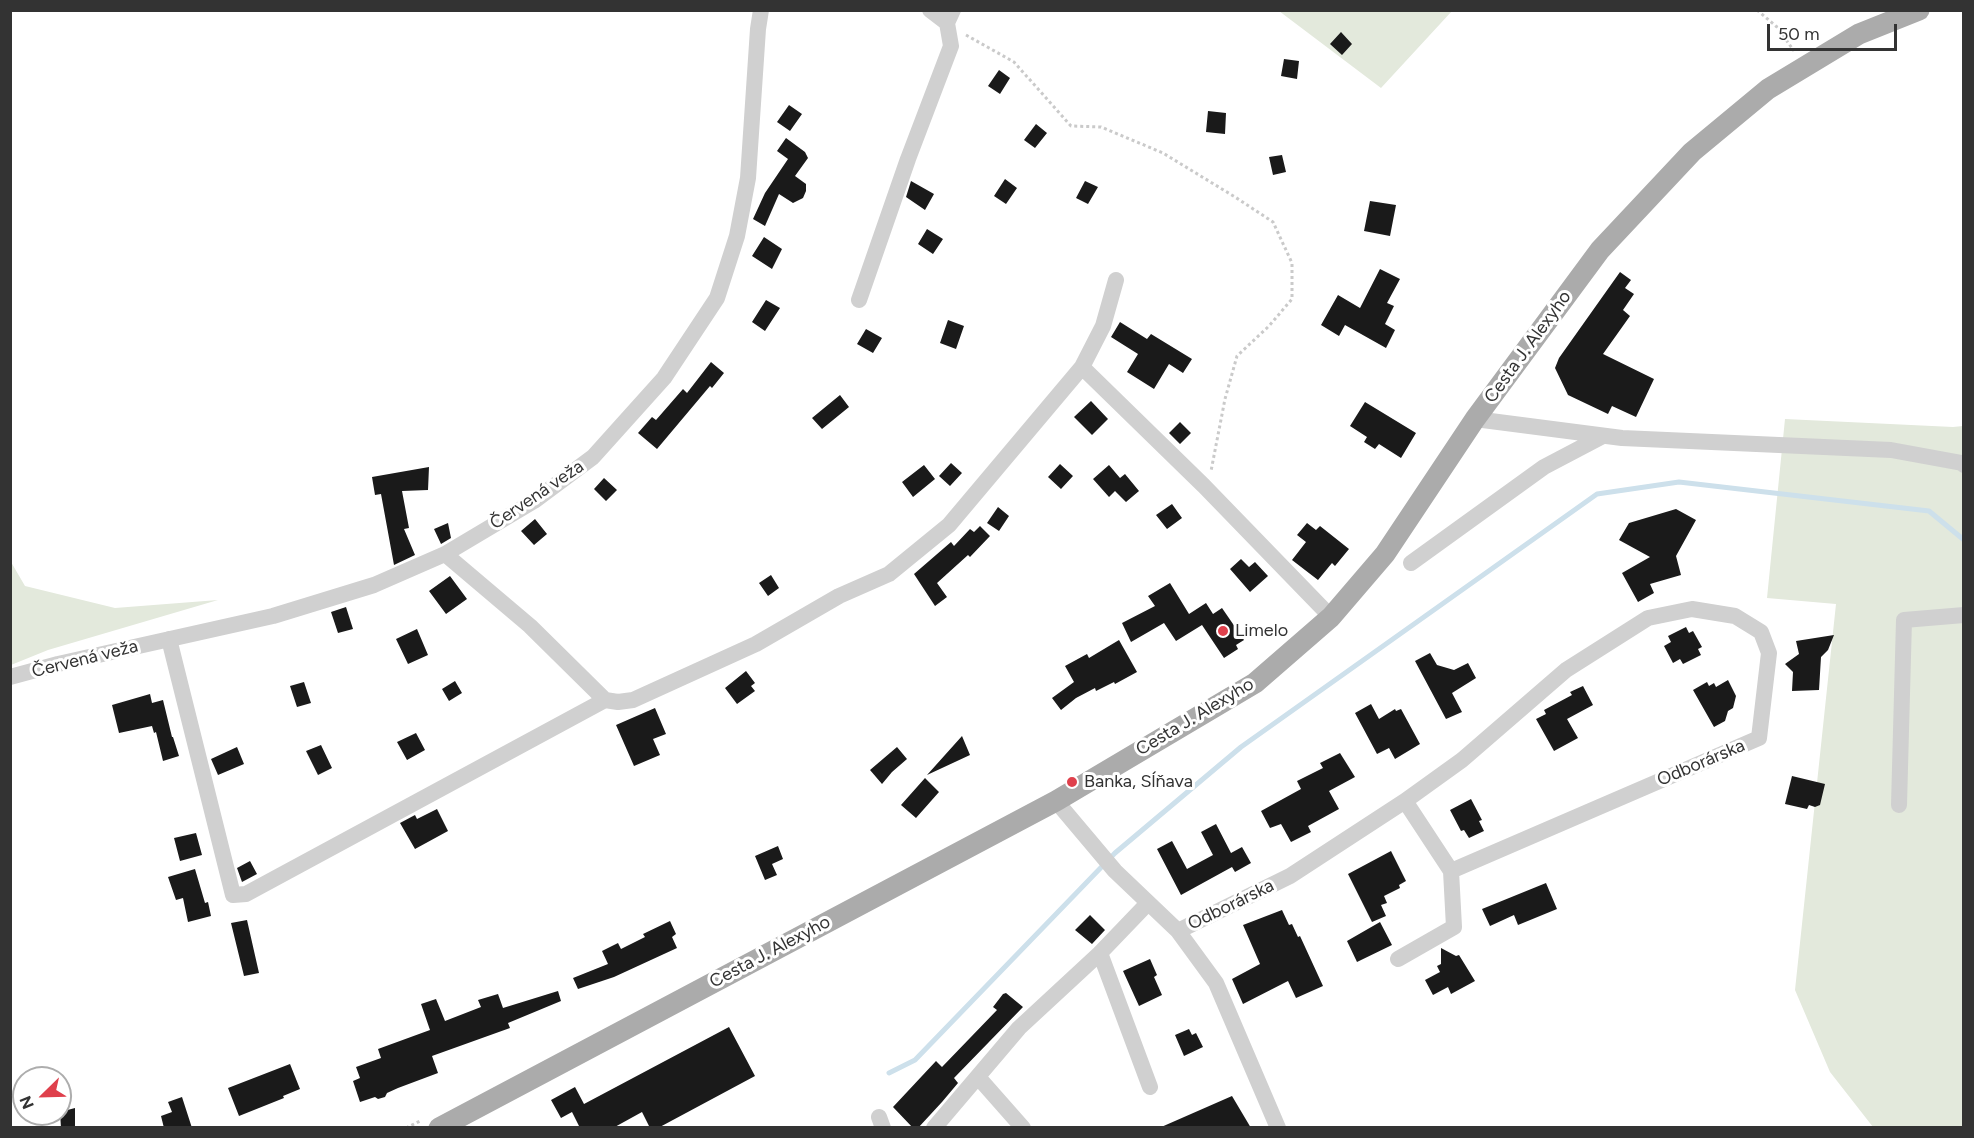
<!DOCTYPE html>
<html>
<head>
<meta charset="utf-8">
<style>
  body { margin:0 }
  #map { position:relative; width:1974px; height:1138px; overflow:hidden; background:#fff; font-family:Figtree,sans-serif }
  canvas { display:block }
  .frame { position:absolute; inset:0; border:12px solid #333; pointer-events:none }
  .north { position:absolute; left:12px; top:1066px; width:60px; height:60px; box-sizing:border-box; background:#fff; border:2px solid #adadad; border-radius:50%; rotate:247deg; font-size:16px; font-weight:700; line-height:24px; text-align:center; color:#333 }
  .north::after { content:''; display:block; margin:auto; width:21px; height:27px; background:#df404c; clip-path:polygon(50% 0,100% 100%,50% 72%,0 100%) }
  .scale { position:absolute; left:1767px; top:24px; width:130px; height:27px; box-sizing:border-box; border:3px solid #333; border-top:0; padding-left:8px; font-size:18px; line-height:21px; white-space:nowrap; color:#333; -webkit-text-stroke:4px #fff; paint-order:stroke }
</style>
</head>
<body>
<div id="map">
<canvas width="1974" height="1138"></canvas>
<div class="frame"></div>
<div class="north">N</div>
<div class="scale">50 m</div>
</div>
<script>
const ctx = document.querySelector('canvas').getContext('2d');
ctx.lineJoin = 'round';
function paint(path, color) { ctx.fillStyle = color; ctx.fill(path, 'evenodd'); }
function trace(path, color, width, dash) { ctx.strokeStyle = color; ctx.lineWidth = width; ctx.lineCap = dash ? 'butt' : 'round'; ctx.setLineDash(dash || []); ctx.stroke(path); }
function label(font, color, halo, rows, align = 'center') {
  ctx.font = font + ' Figtree,sans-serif'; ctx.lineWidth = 6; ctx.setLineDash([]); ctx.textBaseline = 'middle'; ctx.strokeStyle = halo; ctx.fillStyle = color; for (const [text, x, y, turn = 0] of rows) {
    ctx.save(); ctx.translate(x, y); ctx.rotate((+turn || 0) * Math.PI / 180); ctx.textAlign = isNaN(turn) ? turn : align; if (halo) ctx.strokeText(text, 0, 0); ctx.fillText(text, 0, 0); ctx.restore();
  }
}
const green = new Path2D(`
  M 1279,11 L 1452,11 L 1381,88 Z
  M 1785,419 L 1953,427 L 1963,426 L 1963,1127 L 1873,1127 L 1830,1072 L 1795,990 L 1836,604 L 1767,598 Z
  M 11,562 L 25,586 L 115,608 L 218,600 L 48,650 L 11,665 Z`);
const stream = new Path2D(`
  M 889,1073 L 915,1060 L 1115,853 L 1241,747 L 1597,494 L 1679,482 L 1929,511 L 1964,540`);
const building = new Path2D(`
  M 1341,32 L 1352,44 L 1342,55 L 1330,44 Z
  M 1284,59 L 1299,61 L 1297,79 L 1281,76 Z
  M 999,70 L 1010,78 L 1000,94 L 988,86 Z
  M 789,105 L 802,114 L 790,131 L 777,122 Z
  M 1208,111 L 1226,113 L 1225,134 L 1206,132 Z
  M 1036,124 L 1047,133 L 1035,148 L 1024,140 Z
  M 786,138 L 805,152 L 808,158 L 795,176 L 806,184 L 806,191 L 803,198 L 793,203 L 779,194 L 765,226 L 753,219 L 765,193 L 788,159 L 777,151 Z
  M 1282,155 L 1286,172 L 1273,175 L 1269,157 Z
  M 1005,179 L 1017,188 L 1006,204 L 994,196 Z
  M 911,181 L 934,194 L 925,210 L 906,197 Z
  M 1085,181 L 1098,187 L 1088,204 L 1076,198 Z
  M 1370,201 L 1396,205 L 1390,236 L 1364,231 Z
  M 927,229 L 943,239 L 933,254 L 918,244 Z
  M 764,237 L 782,249 L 772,269 L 752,256 Z
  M 1380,269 L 1400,279 L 1387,303 L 1394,306 L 1385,324 L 1395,330 L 1386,348 L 1345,325 L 1339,336 L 1321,325 L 1338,295 L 1360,308 Z
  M 1620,272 L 1631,280 L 1625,288 L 1634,294 L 1623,310 L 1630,316 L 1603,354 L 1654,379 L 1636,417 L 1612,406 L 1608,414 L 1568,395 L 1555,368 L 1559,358 Z
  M 766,300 L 780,308 L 765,331 L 752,322 Z
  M 948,320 L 964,326 L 956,349 L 940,343 Z
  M 1120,322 L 1147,339 L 1151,334 L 1192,359 L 1183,373 L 1169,364 L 1154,389 L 1127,372 L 1138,354 L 1111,337 Z
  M 866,329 L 882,338 L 873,353 L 857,344 Z
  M 711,362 L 724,373 L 712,388 L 710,386 L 657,449 L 638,433 L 652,417 L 656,420 L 683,389 L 687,393 Z
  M 840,395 L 849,407 L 822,429 L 812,418 Z
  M 1091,401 L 1108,419 L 1092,435 L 1074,417 Z
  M 1365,402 L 1416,433 L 1401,458 L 1379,444 L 1375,449 L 1364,442 L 1367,437 L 1350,426 Z
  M 1180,422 L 1191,433 L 1180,444 L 1169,433 Z
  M 951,463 L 962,473 L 950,486 L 939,476 Z
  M 1060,464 L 1073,476 L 1061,489 L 1048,477 Z
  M 924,465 L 935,479 L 913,497 L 902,482 Z
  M 1109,465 L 1120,478 L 1125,474 L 1139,491 L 1126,502 L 1115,491 L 1109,497 L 1093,479 Z
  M 429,467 L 428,490 L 402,491 L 409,528 L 404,529 L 415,555 L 394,565 L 381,494 L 375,495 L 372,477 Z
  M 604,478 L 617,490 L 606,501 L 594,489 Z
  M 1172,504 L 1182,518 L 1167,529 L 1156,515 Z
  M 998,507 L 1009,516 L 999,531 L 987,523 Z
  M 1676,509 L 1696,520 L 1676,556 L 1681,575 L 1650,584 L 1654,593 L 1638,602 L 1622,573 L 1650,557 L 1619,540 L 1629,523 Z
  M 535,519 L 547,534 L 534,545 L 521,531 Z
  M 448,523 L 451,538 L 441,544 L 434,529 Z
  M 1307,523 L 1316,530 L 1320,526 L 1349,549 L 1335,566 L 1332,563 L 1318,580 L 1292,560 L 1306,542 L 1297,535 Z
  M 980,526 L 990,536 L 970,557 L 968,555 L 937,583 L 947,597 L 935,606 L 914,574 L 951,542 L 954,546 L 970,529 L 974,532 Z
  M 1241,559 L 1249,567 L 1255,562 L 1268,576 L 1250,592 L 1230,569 Z
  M 771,575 L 779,588 L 768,596 L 759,583 Z
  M 450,576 L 467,599 L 446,614 L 429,591 Z
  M 1170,583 L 1189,614 L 1206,603 L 1213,614 L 1222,608 L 1244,640 L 1236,645 L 1238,649 L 1224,658 L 1202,625 L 1176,641 L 1164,623 L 1131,642 L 1122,623 L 1155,606 L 1148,596 Z
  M 346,607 L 353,629 L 338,633 L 331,612 Z
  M 1686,627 L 1689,633 L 1693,631 L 1702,647 L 1698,649 L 1701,655 L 1683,664 L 1680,659 L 1673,663 L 1664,646 L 1671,642 L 1668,636 Z
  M 417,629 L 428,655 L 408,664 L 396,639 Z
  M 1834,635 L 1828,650 L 1821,657 L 1819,690 L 1792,691 L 1793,672 L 1785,664 L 1799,654 L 1796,641 Z
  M 1119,640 L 1137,672 L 1115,684 L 1114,682 L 1096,691 L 1095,688 L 1076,698 L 1061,710 L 1052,698 L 1074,682 L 1065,666 L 1087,654 L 1089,658 Z
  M 1430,653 L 1437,665 L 1454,670 L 1468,663 L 1476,678 L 1452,693 L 1462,712 L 1446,719 L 1415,661 Z
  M 746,671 L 755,683 L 751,686 L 755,691 L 737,704 L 725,688 Z
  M 1728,680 L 1736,696 L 1733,708 L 1728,711 L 1725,721 L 1714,727 L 1693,690 L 1707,682 L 1709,686 L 1714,683 L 1716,687 Z
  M 455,681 L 462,693 L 449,701 L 442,689 Z
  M 304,682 L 311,703 L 297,707 L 290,686 Z
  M 1583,686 L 1593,705 L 1567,719 L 1578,738 L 1554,751 L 1536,719 L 1546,714 L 1544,710 L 1572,695 L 1570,692 Z
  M 150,694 L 152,703 L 163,700 L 172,737 L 173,737 L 179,756 L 163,761 L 156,732 L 154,733 L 152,726 L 119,733 L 112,705 Z
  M 1371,704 L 1379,719 L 1395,709 L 1396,711 L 1401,709 L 1420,744 L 1395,759 L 1389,748 L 1377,754 L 1355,713 Z
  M 655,708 L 666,734 L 653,739 L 660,755 L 634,766 L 616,725 Z
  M 416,733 L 425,750 L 407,760 L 397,742 Z
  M 962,736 L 970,755 L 927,775 Z
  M 321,745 L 332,768 L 318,775 L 306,751 Z
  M 237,747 L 244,764 L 218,775 L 211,759 Z
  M 897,747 L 907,759 L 892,772 L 882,784 L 870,770 Z
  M 1340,753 L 1355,777 L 1329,791 L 1339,809 L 1308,826 L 1311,832 L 1291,842 L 1281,824 L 1270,828 L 1261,811 L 1301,789 L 1297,781 L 1323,768 L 1320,763 Z
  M 1792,776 L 1825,784 L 1820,805 L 1815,807 L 1809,805 L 1807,809 L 1785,804 Z
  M 925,778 L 939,792 L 916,818 L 901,805 Z
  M 1471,799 L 1482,820 L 1479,821 L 1484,831 L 1469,838 L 1464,830 L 1461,831 L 1450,810 Z
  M 437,809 L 448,831 L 415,849 L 400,823 L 415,815 L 417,819 Z
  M 1216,824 L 1231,853 L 1242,847 L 1251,863 L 1235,872 L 1232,867 L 1181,895 L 1157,849 L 1172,841 L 1187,869 L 1213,855 L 1201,832 Z
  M 196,833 L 202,855 L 180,861 L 174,838 Z
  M 778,846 L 783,859 L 772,864 L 777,875 L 765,880 L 755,856 Z
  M 1391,851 L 1406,881 L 1399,885 L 1400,888 L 1384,896 L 1387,903 L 1381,905 L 1386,916 L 1372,922 L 1348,874 Z
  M 250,861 L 257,874 L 242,882 L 237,868 Z
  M 195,869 L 205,903 L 208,902 L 211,916 L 188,922 L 183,898 L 176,900 L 168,877 Z
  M 1546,883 L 1557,909 L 1518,925 L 1514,915 L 1490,926 L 1482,909 Z
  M 1282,910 L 1289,925 L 1292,924 L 1298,937 L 1300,936 L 1323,986 L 1296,998 L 1288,981 L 1243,1004 L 1232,979 L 1260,964 L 1243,925 Z
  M 1090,915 L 1105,930 L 1092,944 L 1075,930 Z
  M 247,920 L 259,973 L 244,976 L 231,923 Z
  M 670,921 L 676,934 L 672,937 L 677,948 L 614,977 L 578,989 L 573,978 L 608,964 L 602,951 L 618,943 L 621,949 L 645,937 L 643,934 Z
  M 1380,922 L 1392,945 L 1357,962 L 1347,941 Z
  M 1441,948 L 1456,956 L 1459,955 L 1475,981 L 1451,994 L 1448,987 L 1433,995 L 1425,980 L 1440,972 L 1437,966 L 1441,964 Z
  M 1150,959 L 1157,975 L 1154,977 L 1162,995 L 1139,1006 L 1123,971 Z
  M 558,991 L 561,1001 L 508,1023 L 510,1028 L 432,1056 L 438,1073 L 398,1088 L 387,1093 L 385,1097 L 378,1099 L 375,1097 L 360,1102 L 353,1081 L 360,1078 L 356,1067 L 381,1058 L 378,1049 L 430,1030 L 421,1004 L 436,999 L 445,1021 L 481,1007 L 478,1000 L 498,994 L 503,1008 Z
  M 1006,993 L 1023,1007 L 954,1078 L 958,1083 L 942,1102 L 918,1128 L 913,1128 L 893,1107 L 936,1061 L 942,1067 L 997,1010 L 993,1007 L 1003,994 Z
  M 729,1027 L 755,1076 L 658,1128 L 650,1128 L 642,1112 L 613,1128 L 580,1128 L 572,1112 L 561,1118 L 551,1100 L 575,1087 L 584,1104 Z
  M 1189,1029 L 1192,1035 L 1196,1033 L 1203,1047 L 1184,1056 L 1175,1035 Z
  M 290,1064 L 300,1089 L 283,1096 L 284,1098 L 239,1116 L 228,1088 Z
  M 1232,1096 L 1251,1128 L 1159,1128 Z
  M 182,1097 L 192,1128 L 164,1128 L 161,1116 L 172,1112 L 168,1102 Z
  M 75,1108 L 75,1128 L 61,1128 L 60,1112 Z`);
const path = new Path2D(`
  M 1757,10 L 1777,27 L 1794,51
  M 966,35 L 1014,62 L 1071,126 L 1101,127 L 1163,153 L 1235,197 L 1273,222 L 1292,263 L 1292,299 L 1269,326 L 1237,356 L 1225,399 L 1211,471
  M 406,1128 L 422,1120`);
const minor = new Path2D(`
  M 930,10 L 947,23
  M 859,300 L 908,159 L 951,46 L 947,23 L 953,10
  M 1082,367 L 1204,486 L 1331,617
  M 1475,419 L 1622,438 L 1891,450 L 1962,463 L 1964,465
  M 445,554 L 530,626 L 605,700 L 618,702 L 633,700 L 756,644 L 839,596 L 889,574 L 949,525 L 1082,367 L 1103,326 L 1116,280
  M 1411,563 L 1544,467 L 1603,436
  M 169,639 L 233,895 L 246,894 L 605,700
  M 10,677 L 58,664 L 273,616 L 374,585 L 445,554 L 534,501 L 593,457 L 664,378 L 717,298 L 737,236 L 748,178 L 758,29 L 761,10
  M 1056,801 L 1115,871 L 1178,931 L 1216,983 L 1278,1128
  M 1899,805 L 1904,620 L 1964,615
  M 1178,931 L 1290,876 L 1405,801 L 1462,760 L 1566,670 L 1648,618 L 1692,609 L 1735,616 L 1761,632 L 1769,653 L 1759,738 L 1451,871 L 1405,801
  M 1100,953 L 1150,1087
  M 1398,959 L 1454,927 L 1451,871
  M 978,1077 L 1023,1128
  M 879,1117 L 883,1128
  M 934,1128 L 1019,1028 L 1100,953 L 1148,903`);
const major = new Path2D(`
  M 439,1128 L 1056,801 L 1255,683 L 1331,617 L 1385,554 L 1475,419 L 1600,250 L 1692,152 L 1768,89 L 1859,34 L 1919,10`);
const markers = [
  [1223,631,6,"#df404c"],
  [1072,782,6,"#df404c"]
];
const streetNames = [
  ["Cesta J. Alexyho",1528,347,-54],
  ["Červená veža",537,495,-34],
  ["Červená veža",85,659,-14],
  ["Cesta J. Alexyho",1195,717,-31],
  ["Odborárska",1701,763,-23],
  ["Odborárska",1231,905,-26],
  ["Cesta J. Alexyho",770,952,-28]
];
const poiNames = [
  ["Limelo",1235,631],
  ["Banka, Sĺňava",1084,782]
];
paint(green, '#e3e9dc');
trace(stream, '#cde0eb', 5);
paint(building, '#1a1a1a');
trace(path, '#cacaca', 3, [3, 3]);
trace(minor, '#d0d0d0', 16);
trace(major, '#ababab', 21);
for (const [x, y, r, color] of markers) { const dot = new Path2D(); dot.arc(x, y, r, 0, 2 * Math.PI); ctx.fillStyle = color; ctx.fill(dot); trace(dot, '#fff', 2); }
label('18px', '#333', '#fff', streetNames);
label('18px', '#333', '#fff', poiNames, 'left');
</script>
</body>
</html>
